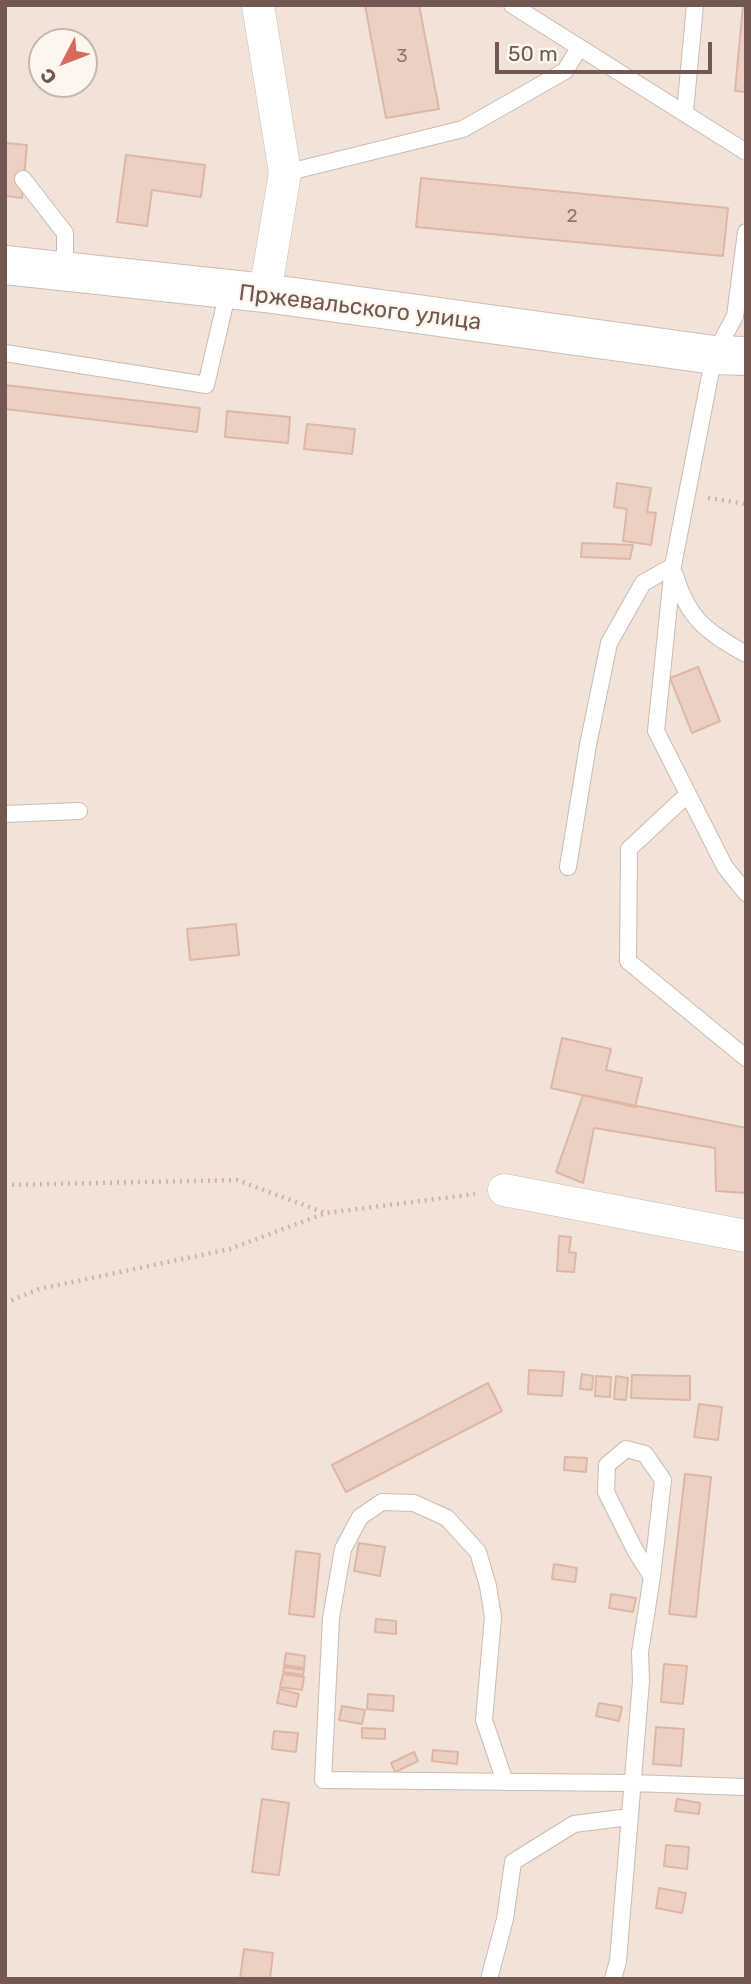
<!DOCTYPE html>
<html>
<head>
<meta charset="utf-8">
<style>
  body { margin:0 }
  #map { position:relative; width:751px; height:1984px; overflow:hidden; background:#faf2e9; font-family:Rubik,sans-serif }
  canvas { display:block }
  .frame { position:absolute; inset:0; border:7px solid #72584f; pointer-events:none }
  .north { position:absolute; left:28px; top:28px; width:70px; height:70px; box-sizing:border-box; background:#fdf6ef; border:2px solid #c5b7af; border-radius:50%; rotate:228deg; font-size:19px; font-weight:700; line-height:28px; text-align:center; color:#72584f }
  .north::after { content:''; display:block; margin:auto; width:24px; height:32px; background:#d66b5c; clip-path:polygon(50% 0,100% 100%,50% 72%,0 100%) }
  .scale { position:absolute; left:495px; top:42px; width:217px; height:32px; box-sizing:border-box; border:4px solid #72584f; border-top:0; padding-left:9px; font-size:21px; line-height:24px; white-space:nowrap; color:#72584f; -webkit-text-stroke:5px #fdf6ef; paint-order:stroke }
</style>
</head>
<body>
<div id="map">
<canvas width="751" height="1984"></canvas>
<div class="frame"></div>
<div class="north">С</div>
<div class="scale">50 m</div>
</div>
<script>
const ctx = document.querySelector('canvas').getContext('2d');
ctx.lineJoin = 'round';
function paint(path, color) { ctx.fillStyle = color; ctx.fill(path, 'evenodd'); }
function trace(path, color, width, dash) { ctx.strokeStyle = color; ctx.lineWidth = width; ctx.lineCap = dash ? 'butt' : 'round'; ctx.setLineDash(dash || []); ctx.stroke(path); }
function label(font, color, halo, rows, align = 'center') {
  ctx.font = font + ' Rubik,sans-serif'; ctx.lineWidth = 5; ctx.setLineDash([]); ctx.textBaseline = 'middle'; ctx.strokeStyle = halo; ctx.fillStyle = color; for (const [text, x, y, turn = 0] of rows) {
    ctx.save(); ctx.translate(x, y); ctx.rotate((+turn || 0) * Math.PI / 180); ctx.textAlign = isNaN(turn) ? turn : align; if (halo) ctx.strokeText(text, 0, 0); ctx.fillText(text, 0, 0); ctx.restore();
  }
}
const residential = new Path2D(`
  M 5,5 L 746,5 L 746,1979 L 5,1979 ZM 42,42 L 84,42 L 84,84 L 42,84 Z`);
const building = new Path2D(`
  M 365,5 L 419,5 L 439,109 L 386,118 Z
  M 743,5 L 746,5 L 746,92 L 735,91 Z
  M 5,143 L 27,145 L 22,198 L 5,196 Z
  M 126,155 L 205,165 L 201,197 L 152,190 L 147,226 L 117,222 Z
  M 421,178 L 728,208 L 723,256 L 416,227 Z
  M 5,385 L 200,408 L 197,432 L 5,409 Z
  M 227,411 L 290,417 L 288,443 L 225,437 Z
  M 307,424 L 355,429 L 352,454 L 304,449 Z
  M 617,483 L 651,488 L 647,512 L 656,513 L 651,545 L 623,541 L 627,509 L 614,507 Z
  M 582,543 L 633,545 L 630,559 L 581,557 Z
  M 698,667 L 720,721 L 692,733 L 670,678 Z
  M 236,924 L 239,955 L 190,960 L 187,929 Z
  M 562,1038 L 611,1049 L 606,1070 L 642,1078 L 635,1107 L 551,1088 Z
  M 583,1095 L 746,1128 L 746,1193 L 716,1191 L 715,1148 L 594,1128 L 583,1183 L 556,1172 Z
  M 559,1236 L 571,1237 L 569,1252 L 576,1253 L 574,1272 L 557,1271 Z
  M 529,1370 L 564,1372 L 562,1396 L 528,1394 Z
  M 582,1374 L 593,1376 L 592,1390 L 580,1389 Z
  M 632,1375 L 690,1376 L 690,1400 L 631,1398 Z
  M 596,1376 L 611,1377 L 610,1397 L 595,1396 Z
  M 616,1376 L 628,1378 L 626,1400 L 614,1399 Z
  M 488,1383 L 502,1411 L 346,1492 L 332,1465 Z
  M 699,1404 L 722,1407 L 718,1440 L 694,1437 Z
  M 565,1457 L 587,1458 L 586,1472 L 564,1470 Z
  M 685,1474 L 711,1477 L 696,1617 L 669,1614 Z
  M 359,1543 L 385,1547 L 380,1576 L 354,1571 Z
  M 296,1551 L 320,1554 L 314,1617 L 289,1614 Z
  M 554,1564 L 577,1568 L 575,1582 L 552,1579 Z
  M 611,1594 L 636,1598 L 633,1612 L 609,1608 Z
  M 376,1619 L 396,1621 L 396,1634 L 375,1632 Z
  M 286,1653 L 305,1656 L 304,1668 L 284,1665 Z
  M 664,1664 L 687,1666 L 683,1704 L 661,1702 Z
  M 284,1667 L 304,1670 L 303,1675 L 283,1672 Z
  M 283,1674 L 304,1677 L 302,1690 L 280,1687 Z
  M 280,1689 L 299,1694 L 296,1707 L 277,1703 Z
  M 368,1694 L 394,1696 L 393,1711 L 367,1709 Z
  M 599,1703 L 622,1707 L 619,1721 L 596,1716 Z
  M 342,1706 L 365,1710 L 362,1724 L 339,1720 Z
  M 656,1727 L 684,1729 L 681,1766 L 653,1764 Z
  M 362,1728 L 385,1729 L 385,1739 L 362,1738 Z
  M 274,1731 L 298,1733 L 296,1752 L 272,1749 Z
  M 433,1750 L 458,1752 L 457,1764 L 432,1761 Z
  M 414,1752 L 418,1761 L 395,1772 L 391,1763 Z
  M 262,1799 L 289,1803 L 279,1875 L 252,1872 Z
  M 677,1799 L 700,1803 L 699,1814 L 675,1811 Z
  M 666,1845 L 689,1847 L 687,1869 L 664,1866 Z
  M 659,1888 L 686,1893 L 682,1913 L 656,1908 Z
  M 244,1949 L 273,1953 L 270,1979 L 240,1979 Z`);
const path = new Path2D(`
  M 708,498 L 746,504
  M 5,1185 L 237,1180 L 325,1213
  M 5,1303 L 39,1289 L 230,1249 L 326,1213 L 475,1194`);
const service = new Path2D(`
  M 512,5 L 746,152
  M 685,112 L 695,5
  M 285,173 L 463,129 L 565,71 L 579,48
  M 23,179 L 65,233 L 65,271
  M 746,232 L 735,316 L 714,355 L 673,566 L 656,731 L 725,867 L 746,893
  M 5,353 L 206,385 L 228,291
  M 675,575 C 688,619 707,632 746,654
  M 688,794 L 629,849 L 628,961 L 746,1058
  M 5,814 L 79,811
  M 568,867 L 588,745 L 609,643 L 643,583 L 673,566
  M 505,1782 L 484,1720 L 493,1617 L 488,1586 L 478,1552 L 447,1518 L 414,1503 L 382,1502 L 360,1517 L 343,1549 L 331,1618 L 323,1780 L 632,1783 L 746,1787
  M 489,1979 L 505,1919 L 513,1862 L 574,1824 L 629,1817
  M 613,1979 L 618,1961 L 641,1681 L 640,1652 L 652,1577 L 663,1480 L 645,1454 L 626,1449 L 607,1465 L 606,1492 L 635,1550 L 652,1577`);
const minor = new Path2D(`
  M 258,5 L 285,173 L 265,293
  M 504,1190 L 746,1236`);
const secondary = new Path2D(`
  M 5,265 L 265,293 L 714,355 L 746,356`);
const numberNames = [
  ["3",402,57],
  ["2",572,217]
];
const streetNames = [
  ["Пржевальского улица",360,308,7]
];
paint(residential, '#f1e3d8');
paint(building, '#edd0c4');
trace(building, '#deb6a6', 2);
trace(service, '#cbbab0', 18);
trace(minor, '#cbbab0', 33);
trace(secondary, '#d0bbb1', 40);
trace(path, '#d2b3a7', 4.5, [2, 5]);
trace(service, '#fff', 16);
trace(minor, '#fff', 32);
trace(secondary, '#fff', 38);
label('19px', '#91766c', null, numberNames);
label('23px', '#72584f', '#fdf6ef', streetNames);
</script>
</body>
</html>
